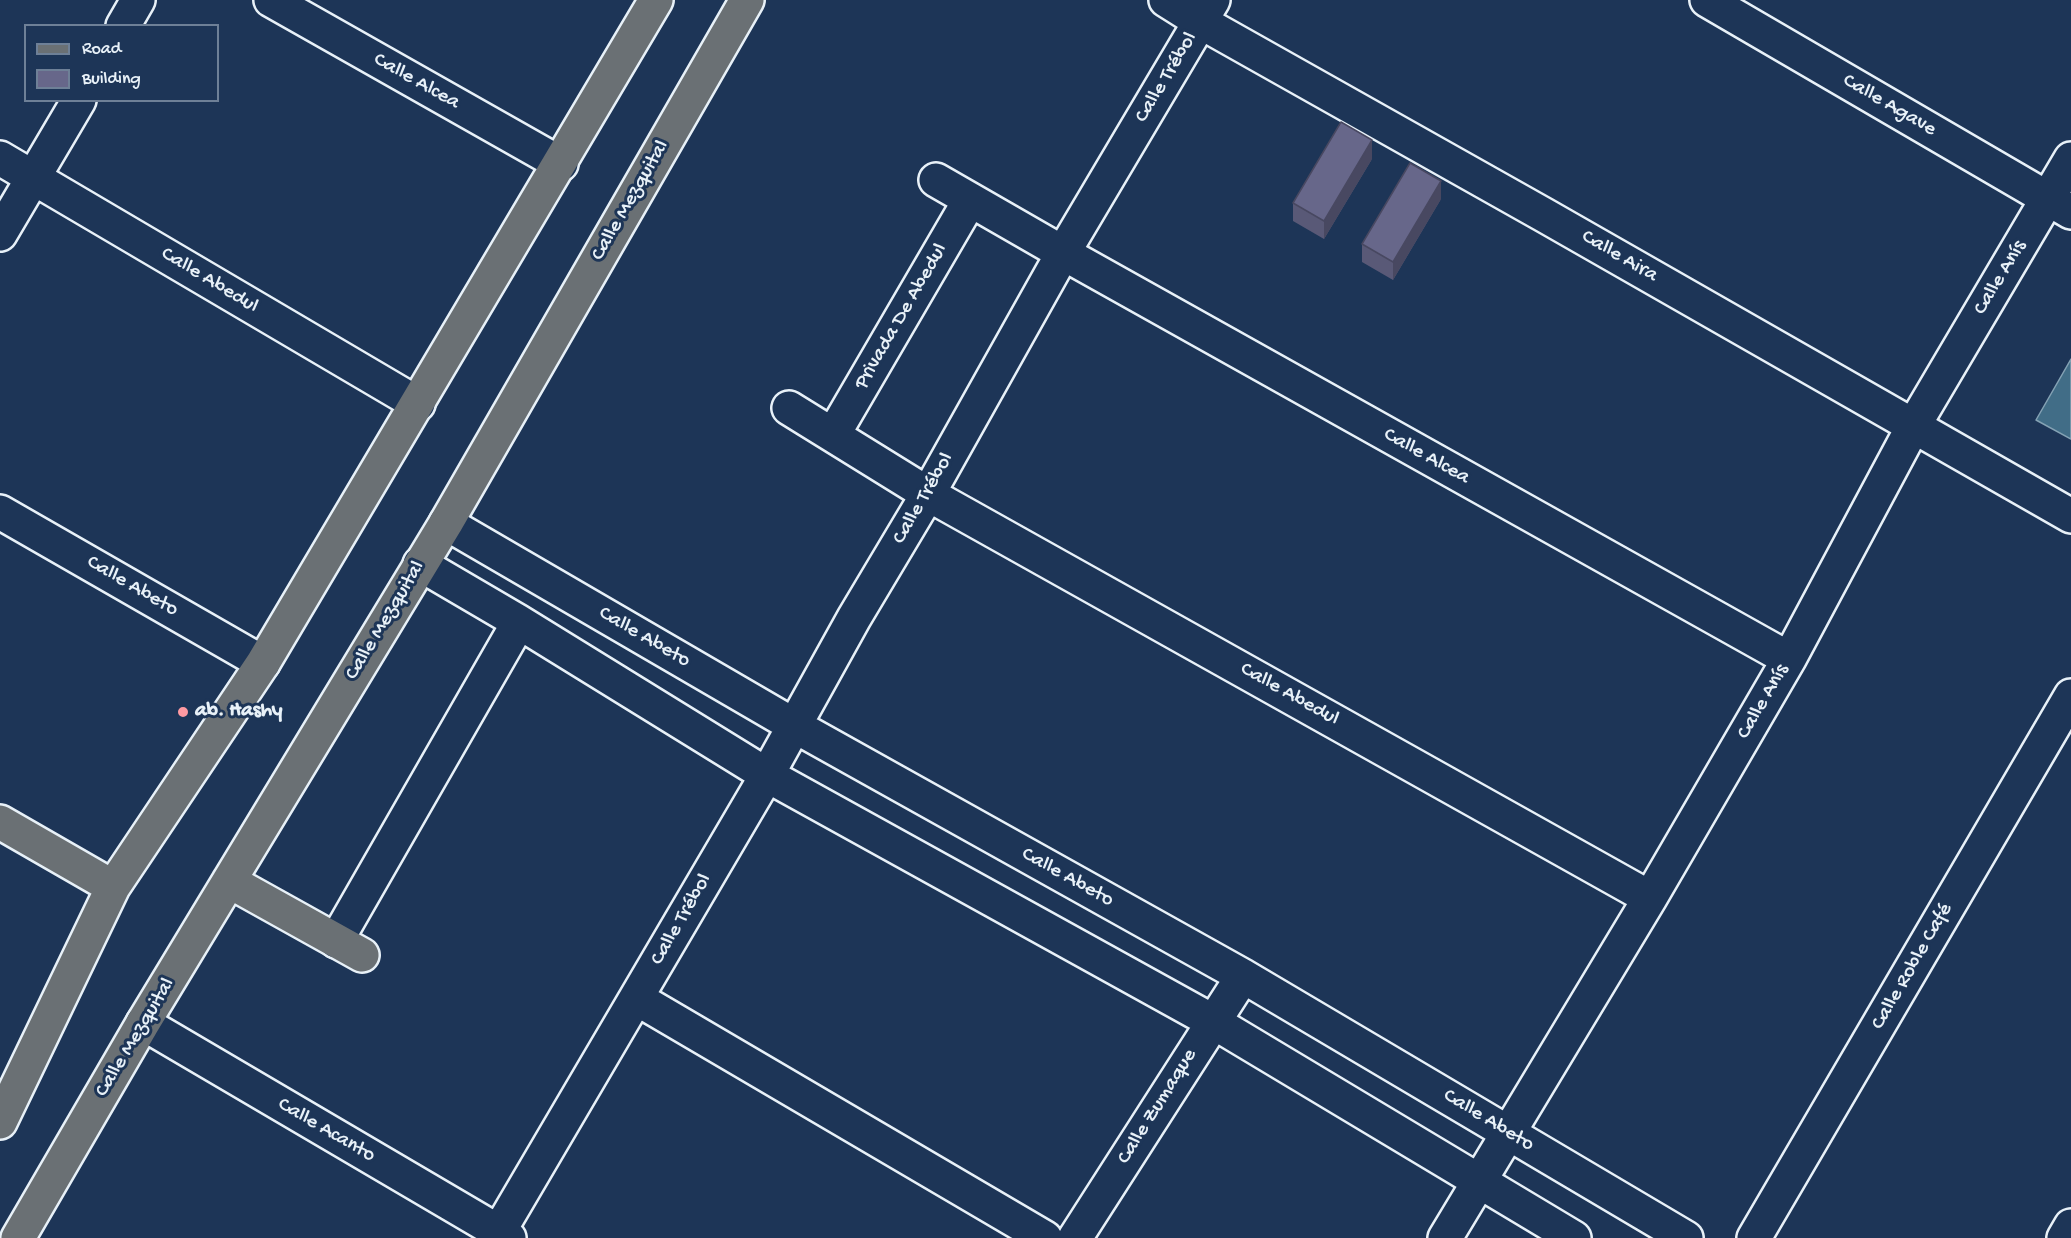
<!DOCTYPE html>
<html>
<head>
<meta charset="utf-8">
<style>
  body { margin:0 }
  #map { position:relative; width:2071px; height:1238px; overflow:hidden; background:#1d3557; font-family:"Gochi Hand",sans-serif }
  canvas { display:block }
  .legend { position:absolute; left:24px; top:24px; width:195px; height:78px; box-sizing:border-box; background:#1d3557; border:2px solid #6e8097; margin:0; padding:8px 10px; list-style:none; font-size:18px; color:#e8f1f8 }
  .legend li { display:flex; align-items:center; gap:12px; height:30px }
  .legend b { width:30px; border:2px solid #6e8097 }
</style>
</head>
<body>
<div id="map">
<canvas width="2071" height="1238"></canvas>
<ul class="legend">
<li><b style="height:8px;background:#6a7074"></b>Road</li>
<li><b style="height:16px;background:#67678a"></b>Building</li>
</ul>
</div>
<script>
const ctx = document.querySelector('canvas').getContext('2d');
ctx.lineJoin = 'round';
function paint(path, color) { ctx.fillStyle = color; ctx.fill(path, 'evenodd'); }
function trace(path, color, width, dash) { ctx.strokeStyle = color; ctx.lineWidth = width; ctx.lineCap = dash ? 'butt' : 'round'; ctx.setLineDash(dash || []); ctx.stroke(path); }
function label(font, color, halo, rows, align = 'center') {
  ctx.font = font + ' "Gochi Hand",sans-serif'; ctx.lineWidth = 6; ctx.setLineDash([]); ctx.textBaseline = 'middle'; ctx.strokeStyle = halo; ctx.fillStyle = color; for (const [text, x, y, turn = 0] of rows) {
    ctx.save(); ctx.translate(x, y); ctx.rotate((+turn || 0) * Math.PI / 180); ctx.textAlign = isNaN(turn) ? turn : align; if (halo) ctx.strokeText(text, 0, 0); ctx.fillText(text, 0, 0); ctx.restore();
  }
}
const water = new Path2D(`
  M 2071,359 L 2071,439 L 2036,420 Z`);
const minor = new Path2D(`
  M 271,0 L 561,164
  M 1166,0 L 1201,22 L 1544,215 L 2071,516
  M 1707,0 L 2071,212
  M 123,26 L 138,0
  M 0,158 L 418,404
  M 936,180 L 1063,253 L 1789,659
  M 0,234 L 79,100
  M 789,408 L 928,494 L 1650,898
  M 833,435 L 970,200
  M 0,512 L 263,663
  M 446,523 L 795,726 L 1243,976 L 1686,1238
  M 420,564 L 519,622 L 767,775 L 1212,1021 L 1574,1238
  M 336,941 L 519,622
  M 636,998 L 1045,1238
  M 143,1023 L 509,1238
  M 495,1238 L 767,775 L 854,618 L 928,494 L 1063,253 L 1213,0
  M 1075,1238 L 1243,976
  M 1445,1238 L 1650,898 L 1789,659 L 1914,425 L 2071,159
  M 1754,1238 L 2071,696
  M 2064,1238 L 2071,1226`);
const major = new Path2D(`
  M 0,822 L 113,887
  M 229,881 L 362,955
  M 0,1122 L 113,887 L 263,663 L 656,0
  M 18,1238 L 143,1023 L 446,523 L 747,0`);
const wall = new Path2D(`
  M 1372,159 L 1324,239 L 1293,221 L 1293,203 Z
  M 1441,199 L 1393,280 L 1362,262 L 1362,244 Z`);
const shadedWall = new Path2D(`
  M 1372,140 L 1372,159 L 1324,239 L 1324,221 Z
  M 1441,181 L 1441,199 L 1393,280 L 1393,262 Z`);
const building = new Path2D(`
  M 1341,122 L 1372,140 L 1324,221 L 1293,203 Z
  M 1410,163 L 1441,181 L 1393,262 L 1362,244 Z`);
const markers = [
  [183,712,6,"#ff9aa2"]
];
const streetNames = [
  ["Calle Trébol",1167,78,-59],
  ["Calle Alcea",416,82,29],
  ["Calle Agave",1889,106,30],
  ["Calle Mezquital",631,201,-60],
  ["Calle Aira",1619,257,30],
  ["Calle Anís",2001,278,-59],
  ["Calle Abedul",209,281,31],
  ["Privada De Abedul",902,317,-60],
  ["Calle Alcea",1426,457,29],
  ["Calle Trébol",924,499,-60],
  ["Calle Abeto",132,587,30],
  ["Calle Mezquital",386,621,-59],
  ["Calle Abeto",644,638,30],
  ["Calle Abedul",1289,695,29],
  ["Calle Anís",1764,702,-60],
  ["Calle Abeto",1067,878,29],
  ["Calle Trébol",682,920,-60],
  ["Calle Roble Café",1913,967,-60],
  ["Calle Mezquital",136,1038,-59],
  ["Calle Zumaque",1158,1107,-58],
  ["Calle Abeto",1488,1121,31],
  ["Calle Acanto",326,1131,30]
];
const poiNames = [
  ["ab. Hashy",195,712]
];
paint(water, '#416d87');
trace(water, '#84a2b4', 1.5);
trace(minor, '#e8f1f8', 38);
trace(major, '#e8f1f8', 38);
trace(minor, '#1d3557', 33);
trace(major, '#6a7074', 33);
paint(wall, '#595977');
paint(shadedWall, '#484861');
paint(building, '#67678a');
trace(building, '#484861', 1.5);
for (const [x, y, r, color] of markers) { const dot = new Path2D(); dot.arc(x, y, r, 0, 2 * Math.PI); ctx.fillStyle = color; ctx.fill(dot); trace(dot, '#1d3557', 2); }
label('21px', '#e8f1f8', '#1d3557', streetNames);
label('bold 21px', '#e8f1f8', '#1d3557', poiNames, 'left');
</script>
</body>
</html>
